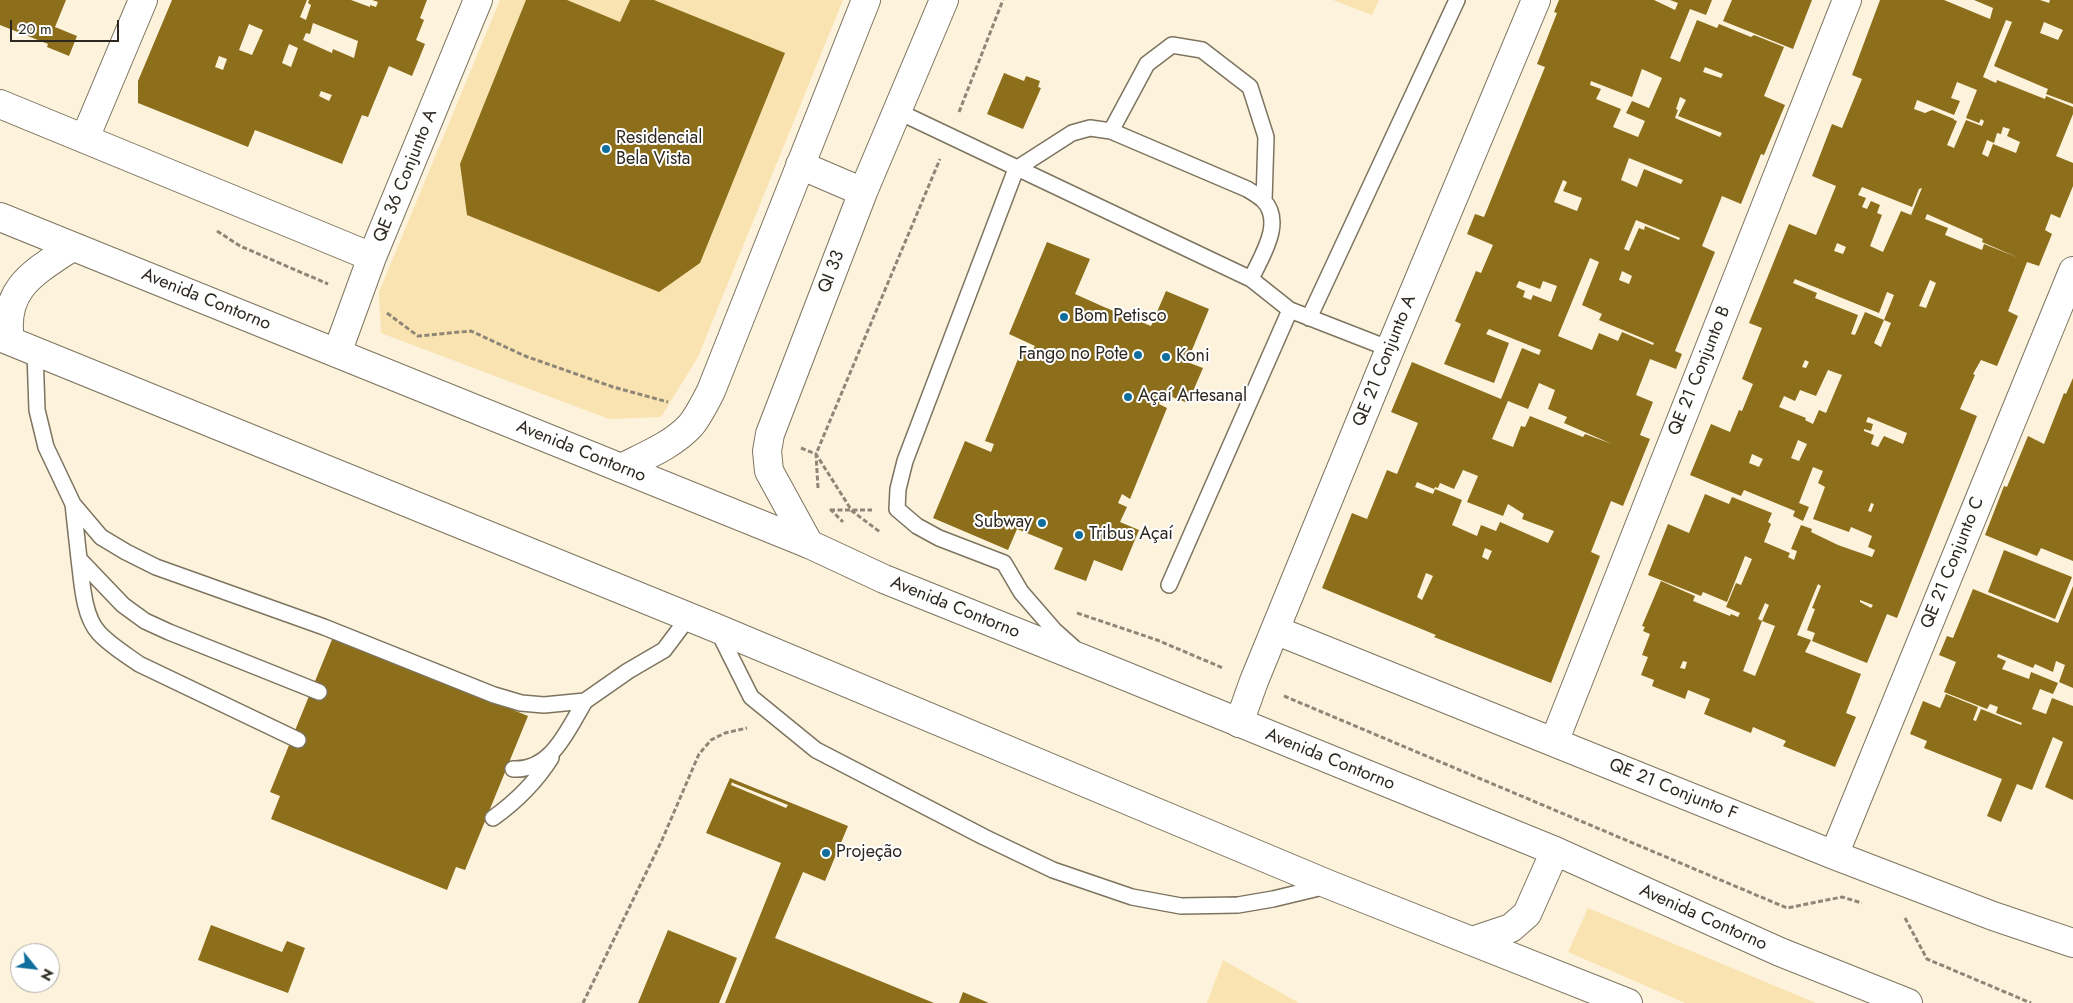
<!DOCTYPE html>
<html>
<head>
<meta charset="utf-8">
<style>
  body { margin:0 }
  #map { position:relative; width:2073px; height:1003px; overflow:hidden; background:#fdf3dc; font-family:Jost,sans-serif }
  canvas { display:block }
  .north { position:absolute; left:10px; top:943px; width:50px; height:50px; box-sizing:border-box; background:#fff; border:1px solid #aba9a6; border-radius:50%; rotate:119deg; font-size:14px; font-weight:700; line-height:20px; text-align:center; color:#2d2921 }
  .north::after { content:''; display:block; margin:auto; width:18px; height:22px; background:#0f6e9c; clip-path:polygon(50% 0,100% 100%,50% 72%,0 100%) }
  .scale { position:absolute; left:10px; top:20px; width:109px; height:22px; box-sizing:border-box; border:2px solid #2d2921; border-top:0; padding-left:6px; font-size:15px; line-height:18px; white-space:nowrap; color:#2d2921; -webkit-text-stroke:4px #fff; paint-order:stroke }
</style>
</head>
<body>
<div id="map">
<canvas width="2073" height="1003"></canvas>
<div class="north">N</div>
<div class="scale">20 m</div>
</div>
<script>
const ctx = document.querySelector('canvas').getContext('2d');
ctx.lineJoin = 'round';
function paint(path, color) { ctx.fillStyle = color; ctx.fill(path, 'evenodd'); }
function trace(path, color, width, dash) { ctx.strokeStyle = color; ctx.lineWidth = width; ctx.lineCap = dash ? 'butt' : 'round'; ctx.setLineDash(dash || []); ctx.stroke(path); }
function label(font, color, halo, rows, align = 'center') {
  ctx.font = font + ' Jost,sans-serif'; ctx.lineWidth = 4; ctx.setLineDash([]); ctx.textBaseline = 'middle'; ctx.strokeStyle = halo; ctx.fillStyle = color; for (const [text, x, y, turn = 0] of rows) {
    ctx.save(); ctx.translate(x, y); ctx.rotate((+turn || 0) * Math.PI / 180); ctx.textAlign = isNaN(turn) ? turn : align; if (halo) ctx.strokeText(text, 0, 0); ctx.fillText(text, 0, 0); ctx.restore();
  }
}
const green = new Path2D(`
  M 500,0 L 843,0 L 698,357 L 661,417 L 609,419 L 381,333 L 379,292 Z
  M 1333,0 L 1379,0 L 1372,15 Z
  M 1588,908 L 1816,1003 L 1685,1003 L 1568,952 Z
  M 1223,960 L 1299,1003 L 1207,1003 Z`);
const building = new Path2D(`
  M 0,0 L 66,0 L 55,27 L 77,36 L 69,56 L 47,47 L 48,44 L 0,25 Z
  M 172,0 L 307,0 L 300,17 L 306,20 L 311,5 L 308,3 L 309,0 L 351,0 L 370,7 L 370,5 L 376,7 L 378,2 L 372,0 L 427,0 L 420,18 L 424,20 L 416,40 L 425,44 L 412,76 L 389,66 L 368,117 L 362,115 L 342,164 L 255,130 L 248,147 L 138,103 L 138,81 ZM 313,23 L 358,41 L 354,58 L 333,49 L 332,53 L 303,40 L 306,33 L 310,34 ZM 249,24 L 263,30 L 252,55 L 239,50 ZM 289,44 L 298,48 L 291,67 L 282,63 ZM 219,56 L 227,59 L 223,70 L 215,67 ZM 321,91 L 332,95 L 329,101 L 319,96 Z
  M 526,0 L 567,0 L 620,22 L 630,0 L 654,0 L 785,53 L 700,263 L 659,292 L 467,215 L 460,164 Z
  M 1559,0 L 1654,0 L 1675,10 L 1678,3 L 1670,0 L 1712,0 L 1706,15 L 1690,9 L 1670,58 L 1680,62 L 1697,20 L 1717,28 L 1719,24 L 1751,37 L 1754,35 L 1784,47 L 1764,96 L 1785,105 L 1764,155 L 1761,154 L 1741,204 L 1722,196 L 1702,246 L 1715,252 L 1675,351 L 1682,354 L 1676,369 L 1650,359 L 1636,395 L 1653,402 L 1640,435 L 1650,439 L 1623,506 L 1611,501 L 1591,552 L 1600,556 L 1551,683 L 1434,637 L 1436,635 L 1322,588 L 1352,513 L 1367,519 L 1387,470 L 1397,474 L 1418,423 L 1391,412 L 1412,362 L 1501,399 L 1522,348 L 1539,355 L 1541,350 L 1489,329 L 1486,334 L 1509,343 L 1494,383 L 1444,364 L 1461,324 L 1455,321 L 1476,271 L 1481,273 L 1493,245 L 1467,234 L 1475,214 L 1484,217 L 1545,67 L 1537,64 L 1557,13 L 1554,12 ZM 1705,67 L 1723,74 L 1721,78 L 1703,72 ZM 1642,69 L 1662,78 L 1649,108 L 1632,101 L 1626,113 L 1645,121 L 1638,137 L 1613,127 L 1621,109 L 1596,99 L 1601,89 L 1590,85 L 1591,81 L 1632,97 ZM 1680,97 L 1686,100 L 1678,116 L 1722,133 L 1720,137 L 1675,118 L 1678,110 L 1676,109 ZM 1629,158 L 1683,180 L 1681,184 L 1644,169 L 1637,187 L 1621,180 ZM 1563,180 L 1567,182 L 1563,191 L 1582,198 L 1577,211 L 1554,202 ZM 1636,220 L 1680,238 L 1679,240 L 1645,226 L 1644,230 L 1639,228 L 1629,251 L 1624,249 ZM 1590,258 L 1599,262 L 1582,305 L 1602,314 L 1599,320 L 1654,343 L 1653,345 L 1622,332 L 1618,341 L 1599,333 L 1592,350 L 1558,336 ZM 1622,271 L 1632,276 L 1629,284 L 1619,280 ZM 1519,281 L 1540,289 L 1543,281 L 1557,286 L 1551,302 L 1533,295 L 1531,300 L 1523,297 L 1525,291 L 1516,287 ZM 1539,383 L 1555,390 L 1548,409 L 1567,417 L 1564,423 L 1612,444 L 1585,434 L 1583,437 L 1530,416 L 1525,427 L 1521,426 L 1513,447 L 1492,439 L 1508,401 L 1528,409 ZM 1463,470 L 1478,476 L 1467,502 L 1503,516 L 1508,504 L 1524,514 L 1522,519 L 1554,531 L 1548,543 L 1500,522 L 1496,531 L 1481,525 L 1477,536 L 1452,525 L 1462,500 L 1435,489 L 1433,494 L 1415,487 L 1417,482 L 1434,489 L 1435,487 L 1438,488 L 1440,483 L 1454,489 ZM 1485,548 L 1492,551 L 1488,560 L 1482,557 ZM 1426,573 L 1433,576 L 1422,600 L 1417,597 Z
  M 1732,0 L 1812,0 L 1793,49 L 1723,21 Z
  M 1880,0 L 1944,0 L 1990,19 L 1993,8 L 1974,0 L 2040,0 L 2049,3 L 2050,0 L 2073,0 L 2073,104 L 2046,94 L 2048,89 L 1994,66 L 2012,22 L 2006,20 L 1983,77 L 1996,83 L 1997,80 L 2045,99 L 2046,96 L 2073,107 L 2073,114 L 2056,156 L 2073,163 L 2073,186 L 2060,218 L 2051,214 L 2045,230 L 2052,234 L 2039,266 L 2027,262 L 2008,311 L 2018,316 L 1997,366 L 1981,360 L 1973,374 L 1975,375 L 1960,409 L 1977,416 L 1897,618 L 1887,614 L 1867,663 L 1812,641 L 1815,633 L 1807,630 L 1815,609 L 1812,608 L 1821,586 L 1818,584 L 1797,635 L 1811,640 L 1805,652 L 1861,674 L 1846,713 L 1856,717 L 1835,767 L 1783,746 L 1786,741 L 1753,727 L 1751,733 L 1704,714 L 1710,699 L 1688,690 L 1685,699 L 1652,686 L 1654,680 L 1641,675 L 1648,657 L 1642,655 L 1650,634 L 1643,631 L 1645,627 L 1642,626 L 1661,581 L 1695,596 L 1693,601 L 1730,616 L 1731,614 L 1738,617 L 1740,613 L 1726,607 L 1736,583 L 1741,585 L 1752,559 L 1745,556 L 1727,602 L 1703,592 L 1701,596 L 1648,575 L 1668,524 L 1689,533 L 1705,494 L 1729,504 L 1732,497 L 1772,513 L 1768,522 L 1771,524 L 1764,542 L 1790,553 L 1788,557 L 1794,560 L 1797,551 L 1791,549 L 1801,525 L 1812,529 L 1811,532 L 1838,545 L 1872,557 L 1875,550 L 1868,547 L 1872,536 L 1851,527 L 1849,532 L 1813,519 L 1825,487 L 1818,483 L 1823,471 L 1813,467 L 1799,503 L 1809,507 L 1803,521 L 1793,516 L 1795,511 L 1744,490 L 1741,496 L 1690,475 L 1711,424 L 1730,432 L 1739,410 L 1742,411 L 1753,384 L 1742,379 L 1762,328 L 1749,323 L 1789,224 L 1816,235 L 1836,186 L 1812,176 L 1832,124 L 1842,128 L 1862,79 L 1852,75 ZM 2044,22 L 2063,30 L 2058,40 L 2040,33 ZM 1957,82 L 1977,90 L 1966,118 L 1979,123 L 1981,119 L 1984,121 L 1982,126 L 1966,120 L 1954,148 L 1947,145 L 1957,121 L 1954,120 L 1954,119 L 1932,110 L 1925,113 L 1914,109 L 1917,100 L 1954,115 L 1960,101 L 1951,98 ZM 2003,127 L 2010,129 L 2007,136 L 2020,142 L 2016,153 L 1993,144 L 1988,157 L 1982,154 L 1987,140 L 1994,143 L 1997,133 L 2001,134 ZM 1862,187 L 1912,207 L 1919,189 L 1922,188 L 1911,215 L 1901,211 L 1883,252 L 1870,246 L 1882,215 L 1877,213 L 1880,205 L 1871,201 L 1867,209 L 1862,207 L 1866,198 L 1858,195 ZM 1927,214 L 1983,239 L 1982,242 L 2019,258 L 1984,244 L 1982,250 L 1945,235 L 1948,228 L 1925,219 ZM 1837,243 L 1846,247 L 1843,254 L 1834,251 ZM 1795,279 L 1879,313 L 1887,292 L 1894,295 L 1884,320 L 1891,323 L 1881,347 L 1874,343 L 1884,320 L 1865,312 L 1855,335 L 1851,334 L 1858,315 L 1815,298 L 1817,293 L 1793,283 ZM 1930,280 L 1936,283 L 1926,308 L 1919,306 ZM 1805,360 L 1809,362 L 1806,368 L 1802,367 ZM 1828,370 L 1842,375 L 1826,413 L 1819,410 L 1813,424 L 1805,420 L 1806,418 L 1779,407 L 1784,396 L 1795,401 L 1800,390 L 1816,396 ZM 1868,417 L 1907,433 L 1903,444 L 1884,436 L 1878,447 L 1871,444 L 1874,435 L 1864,431 L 1864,429 L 1871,431 L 1873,424 L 1866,422 ZM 1798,440 L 1807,444 L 1799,461 L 1791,458 ZM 1752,454 L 1763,459 L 1759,467 L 1749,463 ZM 1871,503 L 1874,504 L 1871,512 L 1868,511 ZM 1860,600 L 1873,605 L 1871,608 L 1860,602 ZM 1765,603 L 1769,605 L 1762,621 L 1758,619 ZM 1762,621 L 1775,626 L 1755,676 L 1743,671 ZM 1683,661 L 1687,662 L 1685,669 L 1680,668 Z
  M 1004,73 L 1024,81 L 1026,76 L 1040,81 L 1038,87 L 1041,88 L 1023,129 L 987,114 Z
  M 1047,242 L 1090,259 L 1075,294 L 1104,307 L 1151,326 L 1166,291 L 1209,309 L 1187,362 L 1203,368 L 1188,403 L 1172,397 L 1171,401 L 1162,397 L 1159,404 L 1167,408 L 1130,499 L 1122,494 L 1118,503 L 1127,507 L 1120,522 L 1139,530 L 1122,571 L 1094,560 L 1086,581 L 1054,569 L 1063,548 L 1017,529 L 1008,550 L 933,518 L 965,441 L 991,452 L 994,444 L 985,441 L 1022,349 L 1031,353 L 1035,346 L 1009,334 Z
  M 2073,378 L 2073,561 L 2041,548 L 2037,556 L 1985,535 L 2004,486 L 2007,487 L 2028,436 L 2044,444 L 2064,393 L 2066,394 Z
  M 2004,550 L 2072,577 L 2055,619 L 1988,592 Z
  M 2073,586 L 2073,688 L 2059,682 L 2065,665 L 2056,661 L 2053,672 L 2035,664 L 2033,668 L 1998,654 L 1997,657 L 2006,661 L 2002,669 L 2029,679 L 2031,672 L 2058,683 L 2053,694 L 2040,689 L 2032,709 L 2046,714 L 2052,698 L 2073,706 L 2073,800 L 2045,787 L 2063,742 L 2053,737 L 2032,790 L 2017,784 L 2001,822 L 1987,816 L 2002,779 L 1924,748 L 1927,741 L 1910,734 L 1923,701 L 1940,708 L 1946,694 L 1978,707 L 1973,720 L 1976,721 L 1981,709 L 2021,725 L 2022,723 L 1996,713 L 1998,707 L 1990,704 L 1987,709 L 1944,692 L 1956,662 L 1939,655 L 1947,636 L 1953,638 L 1973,589 L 2058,623 Z
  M 333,637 L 528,716 L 465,870 L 456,867 L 447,890 L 271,819 L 280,796 L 270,792 Z
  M 730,778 L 848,826 L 825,881 L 803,872 L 775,938 L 934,1003 L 725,1003 L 781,863 L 706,833 ZM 732,782 L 733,783 L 788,805 L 786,808 L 731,785 Z
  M 211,925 L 282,952 L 287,941 L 305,948 L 288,993 L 198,960 Z
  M 668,930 L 737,958 L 719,1003 L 638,1003 Z
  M 963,992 L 989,1003 L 959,1003 Z`);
const path = new Path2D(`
  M 959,112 L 1003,0
  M 217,231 L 240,246 L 328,284
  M 387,313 L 418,336 L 471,331 L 525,356 L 613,387 L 668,402
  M 801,448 L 816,454 L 852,511 L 880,532
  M 818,488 L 816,454 L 940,159
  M 830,509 L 843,522
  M 830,510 L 872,510
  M 1077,613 L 1157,640 L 1223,668
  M 1284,696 L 1787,908 L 1842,897 L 1862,903
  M 1905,918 L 1927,959 L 2031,1003
  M 583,1003 L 662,840 L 699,754 L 711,740 L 725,733 L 747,728`);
const service = new Path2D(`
  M 897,111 L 1251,279 L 1290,310 L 1390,349
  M 1111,131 L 1147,64 L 1172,45 L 1202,50 L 1250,87 L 1266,137 L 1264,201
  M 1309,318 L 1457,0
  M 35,352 L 37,410 L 46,447 L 73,504 L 101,537 L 126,552 L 156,567 L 324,627 L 494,695 L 521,703 L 544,705 L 585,701 L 628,671 L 664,650 L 688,618
  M 73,504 L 79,559 L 123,605 L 145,621 L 169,632 L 319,692
  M 79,559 C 82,581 83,616 99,633 C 110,645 125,654 139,664 L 298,740
  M 1169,585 L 1290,310
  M 717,629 L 751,697 L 816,750 L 984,837 L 1053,870 L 1132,897 L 1181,906 L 1238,905 L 1273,899 L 1327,886
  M 1073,647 L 1054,630 L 1021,592 L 1004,563 L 939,538 L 917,526 L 897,509 L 898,489 L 905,461 L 1016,169 L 1072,133 L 1090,128 L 1111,131 L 1247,189 C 1252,192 1259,196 1263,200 C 1285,222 1261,257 1251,279
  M 513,769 C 552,771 568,729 585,701
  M 493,818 C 517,801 535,783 551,758`);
const minor = new Path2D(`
  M 0,104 L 372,257
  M 85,138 L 143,0
  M 337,353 L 372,257 L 478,0
  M 1275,630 L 1834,855 L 1993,916 L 2073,943
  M 1239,723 L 1254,681 L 1390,349 L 1536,0
  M 1554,742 L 1847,0
  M 1834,855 L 2073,271`);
const tertiary = new Path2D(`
  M 800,165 L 863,192
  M 621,468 C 645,456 673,445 691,425 C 699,415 705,403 711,391 L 866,0
  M 809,544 L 769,471 L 767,451 L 770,434 L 863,192 L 944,0`);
const secondary = new Path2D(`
  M 0,217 L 809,544 L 884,579 L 1108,669 L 1555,851 L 1780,952 L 1908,1003
  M 0,337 L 716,628 L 1330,885 L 1628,1003
  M 10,341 C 2,289 33,273 72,247
  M 1472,941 L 1511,928 L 1527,914 L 1555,851`);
const markers = [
  [606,149,5,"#0f6e9c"],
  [1064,317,5,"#0f6e9c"],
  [1138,355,5,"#0f6e9c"],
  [1166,357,5,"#0f6e9c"],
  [1128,397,5,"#0f6e9c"],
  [1042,523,5,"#0f6e9c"],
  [1079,535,5,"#0f6e9c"],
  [826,853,5,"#0f6e9c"]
];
const poiNames = [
  ["Residencial",616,139],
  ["Bela Vista",616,160],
  ["Bom Petisco",1074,317],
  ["Fango no Pote",1128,355,"right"],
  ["Koni",1176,357],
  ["Açaí Artesanal",1138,397],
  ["Subway",1032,523,"right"],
  ["Tribus Açaí",1089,535],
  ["Projeção",836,853]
];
const streetNames = [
  ["QE 36 Conjunto A",406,176,-68],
  ["QI 33",832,272,-69],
  ["Avenida Contorno",206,300,22],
  ["QE 21 Conjunto A",1385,361,-68],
  ["QE 21 Conjunto B",1700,371,-68],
  ["Avenida Contorno",581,452,22],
  ["QE 21 Conjunto C",1953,563,-68],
  ["Avenida Contorno",955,608,22],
  ["Avenida Contorno",1330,760,22],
  ["QE 21 Conjunto F",1673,790,22],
  ["Avenida Contorno",1703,918,24]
];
paint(green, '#f9e3b0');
paint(building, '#8c6e1b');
trace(service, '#7d745f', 18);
trace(minor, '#7d745f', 30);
trace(tertiary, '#7d745f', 30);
trace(secondary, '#7d745f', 30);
trace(path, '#8e8778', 3, [5, 2.5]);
trace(service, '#fff', 15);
trace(minor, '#fff', 28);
trace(tertiary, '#fff', 28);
trace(secondary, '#fff', 28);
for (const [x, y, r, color] of markers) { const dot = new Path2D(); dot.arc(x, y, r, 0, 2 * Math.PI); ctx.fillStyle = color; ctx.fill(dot); trace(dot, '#fff', 2); }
label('18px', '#2d2921', '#fff', poiNames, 'left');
label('18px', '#2d2921', '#fff', streetNames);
</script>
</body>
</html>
